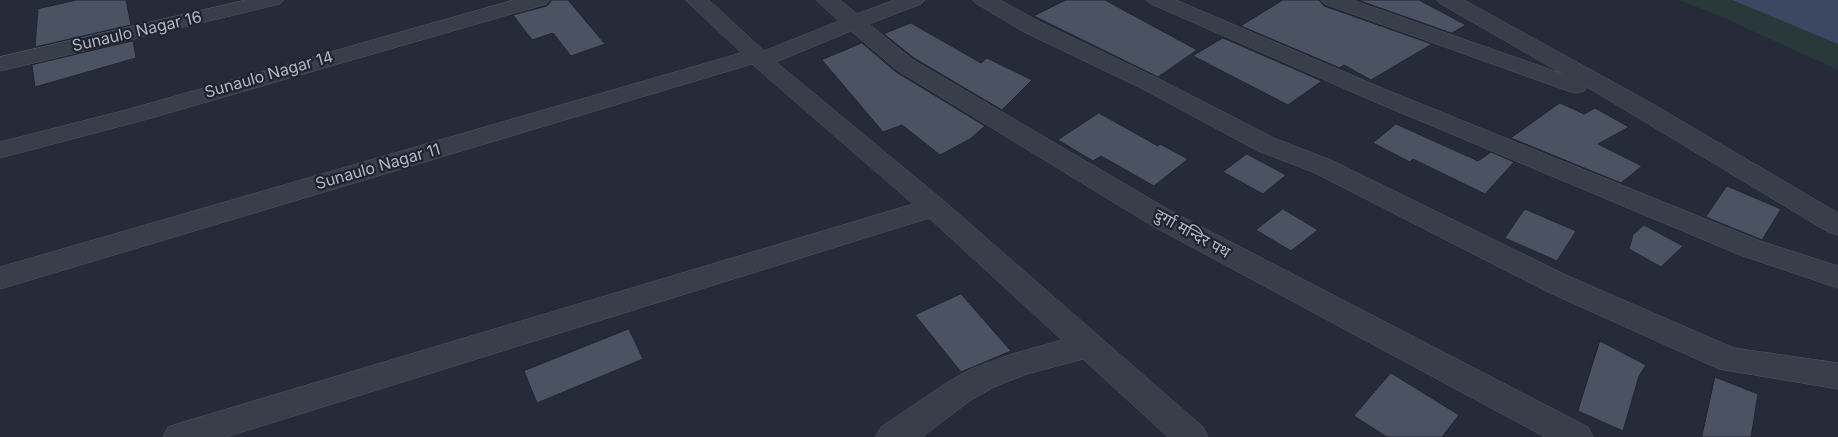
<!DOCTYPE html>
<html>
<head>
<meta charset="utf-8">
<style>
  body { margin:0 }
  canvas { display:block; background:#252b39 }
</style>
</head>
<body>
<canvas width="1838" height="437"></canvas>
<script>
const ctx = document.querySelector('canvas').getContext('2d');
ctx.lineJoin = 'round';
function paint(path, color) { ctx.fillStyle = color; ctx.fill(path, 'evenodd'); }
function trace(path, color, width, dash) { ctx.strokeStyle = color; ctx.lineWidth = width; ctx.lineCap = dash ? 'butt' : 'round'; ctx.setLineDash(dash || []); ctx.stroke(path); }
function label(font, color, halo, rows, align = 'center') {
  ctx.font = font + ' Inter,"Noto Sans Devanagari",sans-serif'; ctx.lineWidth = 4.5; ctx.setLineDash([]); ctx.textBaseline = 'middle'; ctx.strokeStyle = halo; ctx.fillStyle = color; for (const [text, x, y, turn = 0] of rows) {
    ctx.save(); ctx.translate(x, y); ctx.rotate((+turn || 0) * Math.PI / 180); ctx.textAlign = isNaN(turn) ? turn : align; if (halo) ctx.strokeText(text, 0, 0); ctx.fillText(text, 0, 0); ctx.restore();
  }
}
const green = new Path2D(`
  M 1679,0 L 1732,0 L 1838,44 L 1838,70 L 1720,16 Z`);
const water = new Path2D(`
  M 1732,0 L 1838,0 L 1838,44 Z`);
const building = new Path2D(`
  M 77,0 L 126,0 L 131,25 L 35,47 L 38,9 Z
  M 552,0 L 568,0 L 605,44 L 571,56 L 553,33 L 532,40 L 513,15 L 547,6 Z
  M 1066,0 L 1105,0 L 1197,50 L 1158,77 L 1034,16 Z
  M 1283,0 L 1319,0 L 1324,6 L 1432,44 L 1371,80 L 1344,65 L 1340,68 L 1241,26 Z
  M 1358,0 L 1419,0 L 1466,25 L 1452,33 Z
  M 911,23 L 981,63 L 987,58 L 1032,80 L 1002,110 L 914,58 L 884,34 Z
  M 1223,38 L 1322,81 L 1288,105 L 1193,56 Z
  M 133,41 L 136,58 L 35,87 L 32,65 Z
  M 862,43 L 896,72 L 985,126 L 970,139 L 940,155 L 902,125 L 883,132 L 822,60 Z
  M 1560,103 L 1584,114 L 1595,108 L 1629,127 L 1598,144 L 1642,166 L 1621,183 L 1511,138 Z
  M 1099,113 L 1158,146 L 1160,144 L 1188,159 L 1154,186 L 1101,156 L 1093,161 L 1058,140 Z
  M 1396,124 L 1478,161 L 1491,152 L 1514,162 L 1485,194 L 1413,159 L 1410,162 L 1373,143 Z
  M 1247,154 L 1286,175 L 1263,194 L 1223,172 Z
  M 1727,186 L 1781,209 L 1762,240 L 1706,217 Z
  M 1283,209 L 1318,230 L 1291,251 L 1256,230 Z
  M 1525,209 L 1576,231 L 1557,261 L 1505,238 Z
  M 1644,225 L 1683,246 L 1661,267 L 1629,249 L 1633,235 Z
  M 961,294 L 1011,351 L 961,372 L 915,315 Z
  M 629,329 L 643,359 L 537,403 L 524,371 Z
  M 1600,341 L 1646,365 L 1639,376 L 1623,431 L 1578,411 Z
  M 1391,373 L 1459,415 L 1442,437 L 1387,437 L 1354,416 Z
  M 1715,377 L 1758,394 L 1751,437 L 1702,437 Z`);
const minor = new Path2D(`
  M 246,0 L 284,0 L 280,4 L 0,71 L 0,57 Z
  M 514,0 L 550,0 L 546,4 L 144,120 L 0,158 L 0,142 L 126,110 Z
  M 686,0 L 709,0 L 764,51 L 839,21 L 816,0 L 840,0 L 857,14 L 894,0 L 925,0 L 921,4 L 869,24 L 913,60 L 1171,211 L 1588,427 L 1593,437 L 1545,437 L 1151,225 L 897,70 L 851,31 L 776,62 L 944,201 L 1203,427 L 1208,437 L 1168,437 L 1083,359 L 1027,374 L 994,387 L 971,400 L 922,437 L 876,437 L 881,427 L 948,382 L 971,369 L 1012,354 L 1062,340 L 929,218 L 226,437 L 163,437 L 168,427 L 180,423 L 913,204 L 752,64 L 0,289 L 0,267 L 741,53 Z
  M 973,0 L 1000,0 L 1040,22 L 1159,79 L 1276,139 L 1331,160 L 1568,276 L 1734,348 L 1838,363 L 1838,389 L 1719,369 L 1548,292 L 1313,172 L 1258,151 L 1143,89 L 1024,32 L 977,4 Z
  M 1147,0 L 1176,0 L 1389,91 L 1760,241 L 1838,266 L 1838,288 L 1740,255 L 1373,101 L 1151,4 Z
  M 1321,0 L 1352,0 L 1563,74 L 1441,4 L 1437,0 L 1464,0 L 1651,103 L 1838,213 L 1838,235 L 1828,232 L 1587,87 L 1584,91 L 1576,93 L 1568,91 L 1325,4 Z`);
const streetNames = [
  ["Sunaulo Nagar 16",137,32,-13],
  ["Sunaulo Nagar 14",269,75,-16],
  ["Sunaulo Nagar 11",378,167,-16],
  ["दुर्गा मन्दिर पथ",1192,234,29]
];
paint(green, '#28383b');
paint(water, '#3c4861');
paint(building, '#4b5363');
trace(building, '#202531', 1);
trace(minor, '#515662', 1);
paint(minor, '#383e4a');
label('16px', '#b4b9c5', '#1e232f', streetNames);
</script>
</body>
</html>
